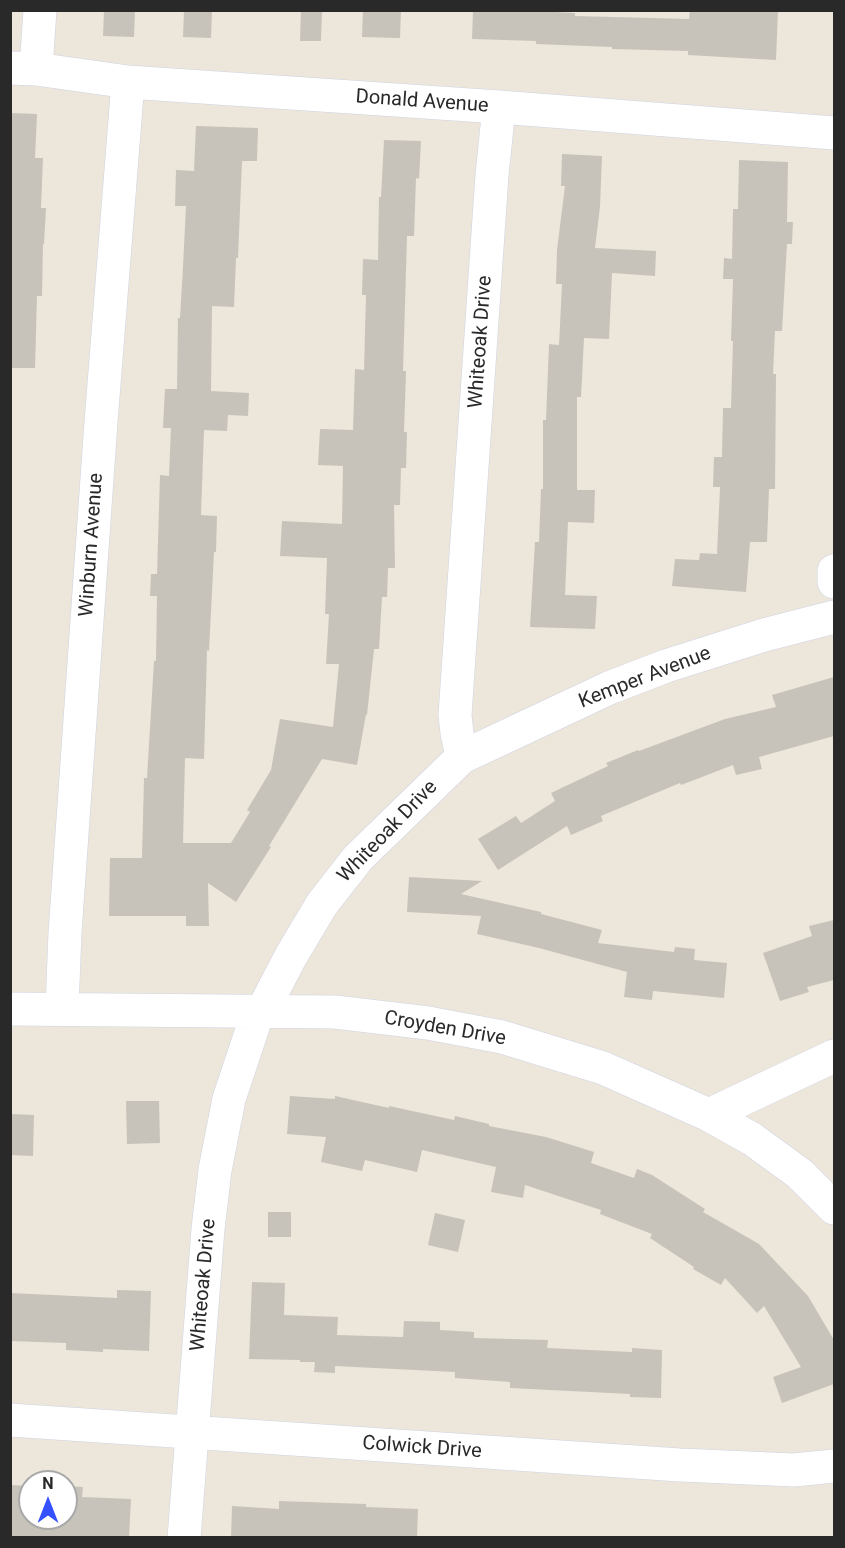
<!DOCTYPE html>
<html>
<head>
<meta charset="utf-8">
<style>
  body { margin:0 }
  #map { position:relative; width:845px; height:1548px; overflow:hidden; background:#ede6da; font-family:Roboto,sans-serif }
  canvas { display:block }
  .frame { position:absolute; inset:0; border:12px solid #292929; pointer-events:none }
  .north { position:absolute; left:18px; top:1470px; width:60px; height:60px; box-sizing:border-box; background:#fff; border:2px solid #a9a9a9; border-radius:50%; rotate:0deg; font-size:16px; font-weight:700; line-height:24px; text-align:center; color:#292929 }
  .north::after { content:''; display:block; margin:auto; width:21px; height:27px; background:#3550ff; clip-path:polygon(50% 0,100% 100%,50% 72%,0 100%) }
</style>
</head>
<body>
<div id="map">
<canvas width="845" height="1548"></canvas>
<div class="frame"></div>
<div class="north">N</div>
</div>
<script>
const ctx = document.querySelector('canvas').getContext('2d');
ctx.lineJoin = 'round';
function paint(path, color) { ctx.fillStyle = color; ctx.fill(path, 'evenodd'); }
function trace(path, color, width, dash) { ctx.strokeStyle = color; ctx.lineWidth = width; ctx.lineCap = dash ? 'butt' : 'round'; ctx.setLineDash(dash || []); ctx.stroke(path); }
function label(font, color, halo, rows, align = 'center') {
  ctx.font = font + ' Roboto,sans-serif'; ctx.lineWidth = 4.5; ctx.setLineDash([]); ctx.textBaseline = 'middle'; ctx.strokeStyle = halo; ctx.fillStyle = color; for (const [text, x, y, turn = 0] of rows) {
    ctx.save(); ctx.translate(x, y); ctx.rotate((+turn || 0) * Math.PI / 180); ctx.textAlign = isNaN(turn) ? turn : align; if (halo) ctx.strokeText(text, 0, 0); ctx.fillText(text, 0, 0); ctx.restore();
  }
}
const building = new Path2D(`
  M 104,10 L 135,10 L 134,37 L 103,36 Z
  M 184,10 L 212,10 L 211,38 L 183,37 Z
  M 301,10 L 322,10 L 321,41 L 300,41 Z
  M 363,10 L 401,10 L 400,38 L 362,37 Z
  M 473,10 L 516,10 L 575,13 L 575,16 L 689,19 L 690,10 L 778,10 L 776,60 L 688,55 L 688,51 L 612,49 L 612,47 L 536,44 L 536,41 L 472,39 Z
  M 10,113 L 37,114 L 35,158 L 43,158 L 41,208 L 46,208 L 44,244 L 43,244 L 42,296 L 37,296 L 35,368 L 10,368 Z
  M 196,126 L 258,128 L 257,161 L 242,161 L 238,258 L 236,258 L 234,307 L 212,306 L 211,391 L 249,393 L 248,416 L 228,415 L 227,431 L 204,430 L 201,515 L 217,516 L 216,552 L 214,552 L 209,651 L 207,650 L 204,759 L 185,758 L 183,843 L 231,843 L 250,812 L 247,810 L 271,770 L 280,719 L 333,727 L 339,664 L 326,664 L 329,614 L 325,614 L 327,558 L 280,556 L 282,521 L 342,524 L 343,466 L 318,465 L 320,429 L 353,430 L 355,369 L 364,370 L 366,295 L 362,295 L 363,259 L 378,260 L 379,197 L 381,197 L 384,140 L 421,141 L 419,179 L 416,178 L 414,236 L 407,236 L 403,371 L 406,371 L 404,432 L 407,432 L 406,468 L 401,468 L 400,505 L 394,505 L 395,568 L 388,568 L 387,597 L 382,597 L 379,649 L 374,649 L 367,715 L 366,714 L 357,765 L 322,759 L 269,846 L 271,847 L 236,902 L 208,883 L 209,926 L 186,926 L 186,916 L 109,916 L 110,858 L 142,858 L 144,778 L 147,778 L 154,661 L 156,661 L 157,596 L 150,596 L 151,574 L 157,574 L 160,475 L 169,476 L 171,428 L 163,428 L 165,389 L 177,389 L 178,318 L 180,318 L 183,267 L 186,206 L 175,206 L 176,170 L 194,171 Z
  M 562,154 L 602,156 L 600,207 L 595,248 L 656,251 L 655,276 L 612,273 L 609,339 L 584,338 L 581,397 L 577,397 L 577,490 L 595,490 L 594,523 L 568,522 L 565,595 L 597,596 L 595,629 L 530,627 L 535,542 L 539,542 L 541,489 L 543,489 L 543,420 L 546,420 L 549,344 L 559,345 L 562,284 L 556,284 L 557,250 L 565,186 L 561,186 Z
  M 739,160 L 788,162 L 787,222 L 793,222 L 792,244 L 787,244 L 782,331 L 775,331 L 773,374 L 776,374 L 775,489 L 769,489 L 767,542 L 750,542 L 746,592 L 672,586 L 675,559 L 699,560 L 700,553 L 717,554 L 720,487 L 713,487 L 714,457 L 722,457 L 723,408 L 731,408 L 733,341 L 731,341 L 733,279 L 723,279 L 724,258 L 732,259 L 733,209 L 738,209 Z
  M 834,677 L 834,736 L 759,757 L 762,769 L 736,775 L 733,765 L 681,785 L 680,783 L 601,816 L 603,821 L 571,835 L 567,826 L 498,870 L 478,839 L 516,816 L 521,823 L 555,801 L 551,793 L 608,766 L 606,763 L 638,750 L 639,751 L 725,719 L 776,707 L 772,695 Z
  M 409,877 L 482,881 L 461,894 L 541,912 L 541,914 L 602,930 L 598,943 L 674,952 L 675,947 L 695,949 L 694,960 L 727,963 L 724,998 L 653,991 L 652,1000 L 624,997 L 627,972 L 539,948 L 477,934 L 481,916 L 407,912 Z
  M 834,920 L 834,980 L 807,987 L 809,992 L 780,1001 L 763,953 L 812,936 L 809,926 Z
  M 290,1096 L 335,1099 L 335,1096 L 389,1108 L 389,1106 L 454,1120 L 455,1116 L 489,1124 L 489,1126 L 546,1137 L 594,1152 L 591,1163 L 634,1178 L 637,1169 L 652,1175 L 705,1209 L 703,1212 L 759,1244 L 808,1296 L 834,1340 L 834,1384 L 782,1403 L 773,1377 L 801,1367 L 764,1306 L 757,1313 L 725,1278 L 721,1285 L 693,1269 L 694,1267 L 650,1238 L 652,1234 L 600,1214 L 601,1210 L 525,1185 L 523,1198 L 491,1192 L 496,1167 L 422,1150 L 417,1172 L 365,1160 L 362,1171 L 321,1162 L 326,1137 L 287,1134 Z
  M 126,1101 L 159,1101 L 160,1143 L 127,1144 Z
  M 10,1114 L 34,1115 L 33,1156 L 10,1155 Z
  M 268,1212 L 291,1212 L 291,1237 L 268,1237 Z
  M 435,1213 L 465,1220 L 458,1252 L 428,1245 Z
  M 252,1282 L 285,1283 L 284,1315 L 338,1317 L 337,1335 L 403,1337 L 404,1321 L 440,1322 L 440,1330 L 474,1332 L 474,1338 L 548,1340 L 547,1348 L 632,1352 L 632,1348 L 662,1350 L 661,1398 L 630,1397 L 630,1394 L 510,1388 L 510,1382 L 455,1378 L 455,1372 L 335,1366 L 335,1373 L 314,1372 L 315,1362 L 300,1362 L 300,1360 L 249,1359 Z
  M 117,1290 L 151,1291 L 149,1351 L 103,1349 L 103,1352 L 66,1350 L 66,1343 L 10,1341 L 10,1293 L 117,1298 Z
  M 10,1485 L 30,1486 L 30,1518 L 66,1518 L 66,1486 L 83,1487 L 82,1497 L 131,1499 L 129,1538 L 10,1538 Z
  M 279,1501 L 366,1504 L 366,1507 L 418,1509 L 417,1538 L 231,1538 L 232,1506 L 279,1509 Z`);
const minor = new Path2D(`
  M 10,68 L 36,69 L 128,82 L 499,107 L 834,133
  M 36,69 L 40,10
  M 834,571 L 834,582
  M 462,757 L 457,733 L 455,715 L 492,175 L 499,107
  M 62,1008 L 65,933 L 101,422 L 128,82
  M 10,1009 L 335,1012 L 428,1023 L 502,1037 L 603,1068 L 709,1115 L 752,1139 L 800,1174 L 834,1208
  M 709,1115 L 834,1056
  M 10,1420 L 680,1465 L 794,1470 L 834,1466
  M 184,1538 L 208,1229 L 215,1170 L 229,1099 L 258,1012 L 266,1004 L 291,956 L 322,904 L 358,858 L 462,757 L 609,688 L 666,666 L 764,635 L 834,617`);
const streetNames = [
  ["Donald Avenue",422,102,4],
  ["Whiteoak Drive",481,342,-86],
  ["Winburn Avenue",92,545,-86],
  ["Kemper Avenue",645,678,-21],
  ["Whiteoak Drive",388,832,-46],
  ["Croyden Drive",445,1029,10],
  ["Whiteoak Drive",204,1285,-85],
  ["Colwick Drive",422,1448,4]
];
paint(building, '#c8c3ba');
trace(minor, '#cfd2e3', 34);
trace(minor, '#fff', 33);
label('20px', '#292929', '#fff', streetNames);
</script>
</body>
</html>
